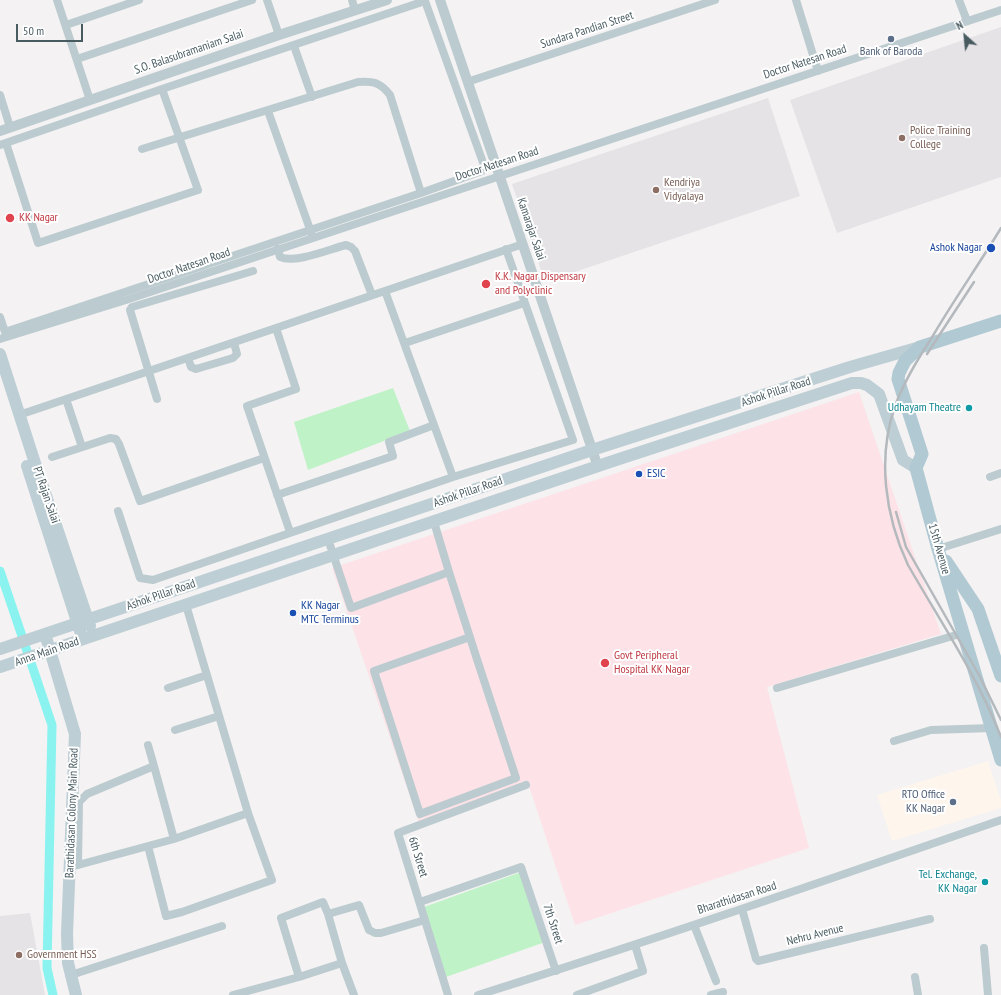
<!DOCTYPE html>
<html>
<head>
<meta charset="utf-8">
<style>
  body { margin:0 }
  #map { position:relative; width:1001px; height:995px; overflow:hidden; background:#f4f2f3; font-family:"PT Sans Narrow",sans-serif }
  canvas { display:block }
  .north { position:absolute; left:945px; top:16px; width:40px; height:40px; -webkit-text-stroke:3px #fff; paint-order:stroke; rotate:333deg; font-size:11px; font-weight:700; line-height:16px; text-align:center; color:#485b61 }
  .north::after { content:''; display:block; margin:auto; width:14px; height:18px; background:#485b61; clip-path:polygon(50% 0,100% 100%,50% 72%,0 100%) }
  .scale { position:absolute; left:16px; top:24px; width:67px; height:18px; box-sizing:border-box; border:2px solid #485b61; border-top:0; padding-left:5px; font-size:12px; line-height:14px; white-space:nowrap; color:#485b61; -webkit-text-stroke:3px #fff; paint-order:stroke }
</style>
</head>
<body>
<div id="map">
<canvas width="1001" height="995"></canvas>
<div class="north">N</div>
<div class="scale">50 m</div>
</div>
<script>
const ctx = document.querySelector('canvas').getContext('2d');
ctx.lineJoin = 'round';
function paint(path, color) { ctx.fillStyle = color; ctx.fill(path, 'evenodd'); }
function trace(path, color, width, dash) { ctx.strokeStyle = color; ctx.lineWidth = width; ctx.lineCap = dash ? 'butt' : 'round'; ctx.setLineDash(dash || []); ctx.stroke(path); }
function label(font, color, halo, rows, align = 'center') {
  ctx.font = font + ' "PT Sans Narrow",sans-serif'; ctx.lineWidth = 4; ctx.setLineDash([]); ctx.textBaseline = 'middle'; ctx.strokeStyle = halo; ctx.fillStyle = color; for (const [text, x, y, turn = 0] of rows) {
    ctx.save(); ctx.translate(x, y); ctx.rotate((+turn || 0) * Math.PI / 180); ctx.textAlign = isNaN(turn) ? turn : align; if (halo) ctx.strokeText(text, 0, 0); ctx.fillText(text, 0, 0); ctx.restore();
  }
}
const commercial = new Path2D(`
  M 988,761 L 1001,801 L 1001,808 L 892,841 L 877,795 Z`);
const education = new Path2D(`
  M 1001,27 L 1001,177 L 837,233 L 790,100 Z
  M 768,98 L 800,196 L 545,282 L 512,184 Z
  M 30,913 L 45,995 L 0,995 L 0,916 Z`);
const medical = new Path2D(`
  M 859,392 L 941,634 L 767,687 L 809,848 L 575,925 L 529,786 L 419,823 L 332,568 Z`);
const green = new Path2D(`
  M 393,388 L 410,431 L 308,470 L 294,422 Z
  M 524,871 L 548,941 L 446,977 L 424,907 Z`);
const canal = new Path2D(`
  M 0,571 L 52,725 L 47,968 L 53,995`);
const minor = new Path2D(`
  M 57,0 L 90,100
  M 267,0 L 279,35
  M 352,0 L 355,10
  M 796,0 L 818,71
  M 959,0 L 967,21
  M 66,25 L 139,0
  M 294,46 L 312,97
  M 77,59 L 252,0
  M 467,82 L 715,0
  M 0,95 L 10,127
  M 268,111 L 312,235
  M 6,143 L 38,243 L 198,190 L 162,89
  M 0,145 L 162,89 L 425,1 L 485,168 L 482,171 L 421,193 L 5,332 L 0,317
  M 142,149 L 358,82 C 373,81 380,82 390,95 L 421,193
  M 278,249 L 280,257 C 295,264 330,249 346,245 L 351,247 L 355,251 L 372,295
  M 385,291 L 453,477
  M 276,328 L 523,244
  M 0,339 L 126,300 L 1001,10
  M 405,343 L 524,303
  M 188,358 L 191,367 L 196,369 L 233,358 L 237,354 L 234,343
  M 66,399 L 82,447
  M 157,399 L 130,310 L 132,307 L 253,271
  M 19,415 L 276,328 L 296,389 L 247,406 L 290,532
  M 52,457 L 104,440 L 110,438 L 116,439 L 119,444 L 140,501 L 264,458
  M 990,477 L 1001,473
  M 277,495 L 393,456 L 389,442 L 434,425
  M 118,511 L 140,578 L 153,580 L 453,477 L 573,440 L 506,249
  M 434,522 L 449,572
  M 328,539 L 351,608 L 449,572 C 471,641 493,709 516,778 L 420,814 L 374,671 L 470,637
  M 938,549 L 1001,529
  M 168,688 L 207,675
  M 777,688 L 963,633
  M 175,730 L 219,716
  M 894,741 L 931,730 L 992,728
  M 148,745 L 154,766
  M 148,846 L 166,916 L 182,912 L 272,880 L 248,813
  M 78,865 L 79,802 L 87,794 L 154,766 L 174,839
  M 70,866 L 78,865 L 174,839 L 248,813 L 186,605
  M 420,902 L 521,867 L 556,971
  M 742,909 L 756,959 L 758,961 L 930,919
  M 328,914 L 323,902 L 281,918 L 299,977 L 342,963
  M 694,925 L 716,981
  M 984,948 L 988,995
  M 71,975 L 222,926
  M 915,977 L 918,995
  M 233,995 L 299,977
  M 354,995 L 342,963 L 328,914 L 359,905 L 369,930 L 375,933 L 381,933 L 425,920
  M 448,995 L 398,833 L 526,785
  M 478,995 C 654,940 827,880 1001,820
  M 577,995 L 643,971 L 635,945
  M 711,995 L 723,992`);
const tertiary = new Path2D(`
  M 440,0 L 598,467
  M 0,131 L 279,35 L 387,0`);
const secondary = new Path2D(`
  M 0,354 L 34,460 L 90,626
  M 27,466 L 80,631
  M 45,634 L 75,734 L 67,934 L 68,963 L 76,995
  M 0,649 L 592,450 L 850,367 L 920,347
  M 0,667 L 616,460 L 852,383 L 861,383 L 867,385 L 879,394 L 903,460 L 916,468`);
const primary = new Path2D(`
  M 1001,321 L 920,347 L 905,361 L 899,373 L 898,379 L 922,454 L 916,468 L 938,549 L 1001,760
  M 946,561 L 978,609 L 1001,676`);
const rail = new Path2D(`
  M 1001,228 C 978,266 953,301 931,339 C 917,360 904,382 895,406 C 877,458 885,516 908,565 C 940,621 978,677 1001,737
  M 927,354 L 974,282
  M 896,512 L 906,547 L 979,675 L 1001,720`);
const markers = [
  [891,39,4,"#5c6f8a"],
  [902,138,4,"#8d6e63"],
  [656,190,4,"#8d6e63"],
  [10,218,5,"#e0444e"],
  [991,248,5,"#1a4fb4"],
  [486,284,5,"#e0444e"],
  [969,408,4,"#0f9aa8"],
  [639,474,4,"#1a4fb4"],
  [293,613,4,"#1a4fb4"],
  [605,663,5,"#e0444e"],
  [953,802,4,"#5c6f8a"],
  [985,882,4,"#0f9aa8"],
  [19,955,4,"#8d6e63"]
];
const streetNames = [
  ["Sundara Pandian Street",587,30,-18],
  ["S.O. Balasubramaniam Salai",189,52,-19],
  ["Doctor Natesan Road",805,62,-18],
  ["Doctor Natesan Road",497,164,-18],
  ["Kamarajar Salai",531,229,71],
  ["Doctor Natesan Road",189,266,-19],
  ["Ashok Pillar Road",776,392,-18],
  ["Ashok Pillar Road",468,492,-19],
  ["PT Rajan Salai",46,495,71],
  ["15th Avenue",939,549,74],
  ["Ashok Pillar Road",161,595,-19],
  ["Anna Main Road",47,652,-19],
  ["Barathidasan Colony Main Road",72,813,-88],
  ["6th Street",418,857,73],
  ["Bharathidasan Road",737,898,-18],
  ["7th Street",553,924,72],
  ["Nehru Avenue",815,935,-14]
];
const serviceNames = [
  ["Bank of Baroda",891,52],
  ["RTO Office",945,795,"right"],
  ["KK Nagar",945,809,"right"]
];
const educationNames = [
  ["Police Training",910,131],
  ["College",910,145],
  ["Kendriya",664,183],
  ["Vidyalaya",664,197],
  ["Government HSS",27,955]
];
const healthNames = [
  ["KK Nagar",19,218],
  ["K.K. Nagar Dispensary",495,277],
  ["and Polyclinic",495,291],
  ["Govt Peripheral",614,656],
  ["Hospital KK Nagar",614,670]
];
const transitNames = [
  ["Ashok Nagar",982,248,"right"],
  ["ESIC",647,474],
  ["KK Nagar",301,606],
  ["MTC Terminus",301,620]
];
const cultureNames = [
  ["Udhayam Theatre",961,408],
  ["Tel. Exchange,",977,875],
  ["KK Nagar",977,889]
];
paint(commercial, '#fef5ed');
paint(education, '#e5e3e5');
paint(medical, '#fde3e7');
paint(green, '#bff3c7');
trace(canal, '#8af3f0', 9);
trace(minor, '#bccbcf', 8);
trace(tertiary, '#bccbcf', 10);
trace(secondary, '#bdced4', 12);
trace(primary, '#b0c9d2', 13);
trace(rail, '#b4b9bd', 2.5);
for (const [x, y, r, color] of markers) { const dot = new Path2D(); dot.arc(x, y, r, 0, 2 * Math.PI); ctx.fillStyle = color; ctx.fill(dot); trace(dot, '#fff', 1.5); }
label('12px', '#485b61', '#fff', streetNames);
label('12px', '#4e5e75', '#fff', serviceNames);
label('12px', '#785e54', '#fff', educationNames, 'left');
label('12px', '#be3a42', '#fff', healthNames, 'left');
label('12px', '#164399', '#fff', transitNames, 'left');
label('12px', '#0d838f', '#fff', cultureNames, 'right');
</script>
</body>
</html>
